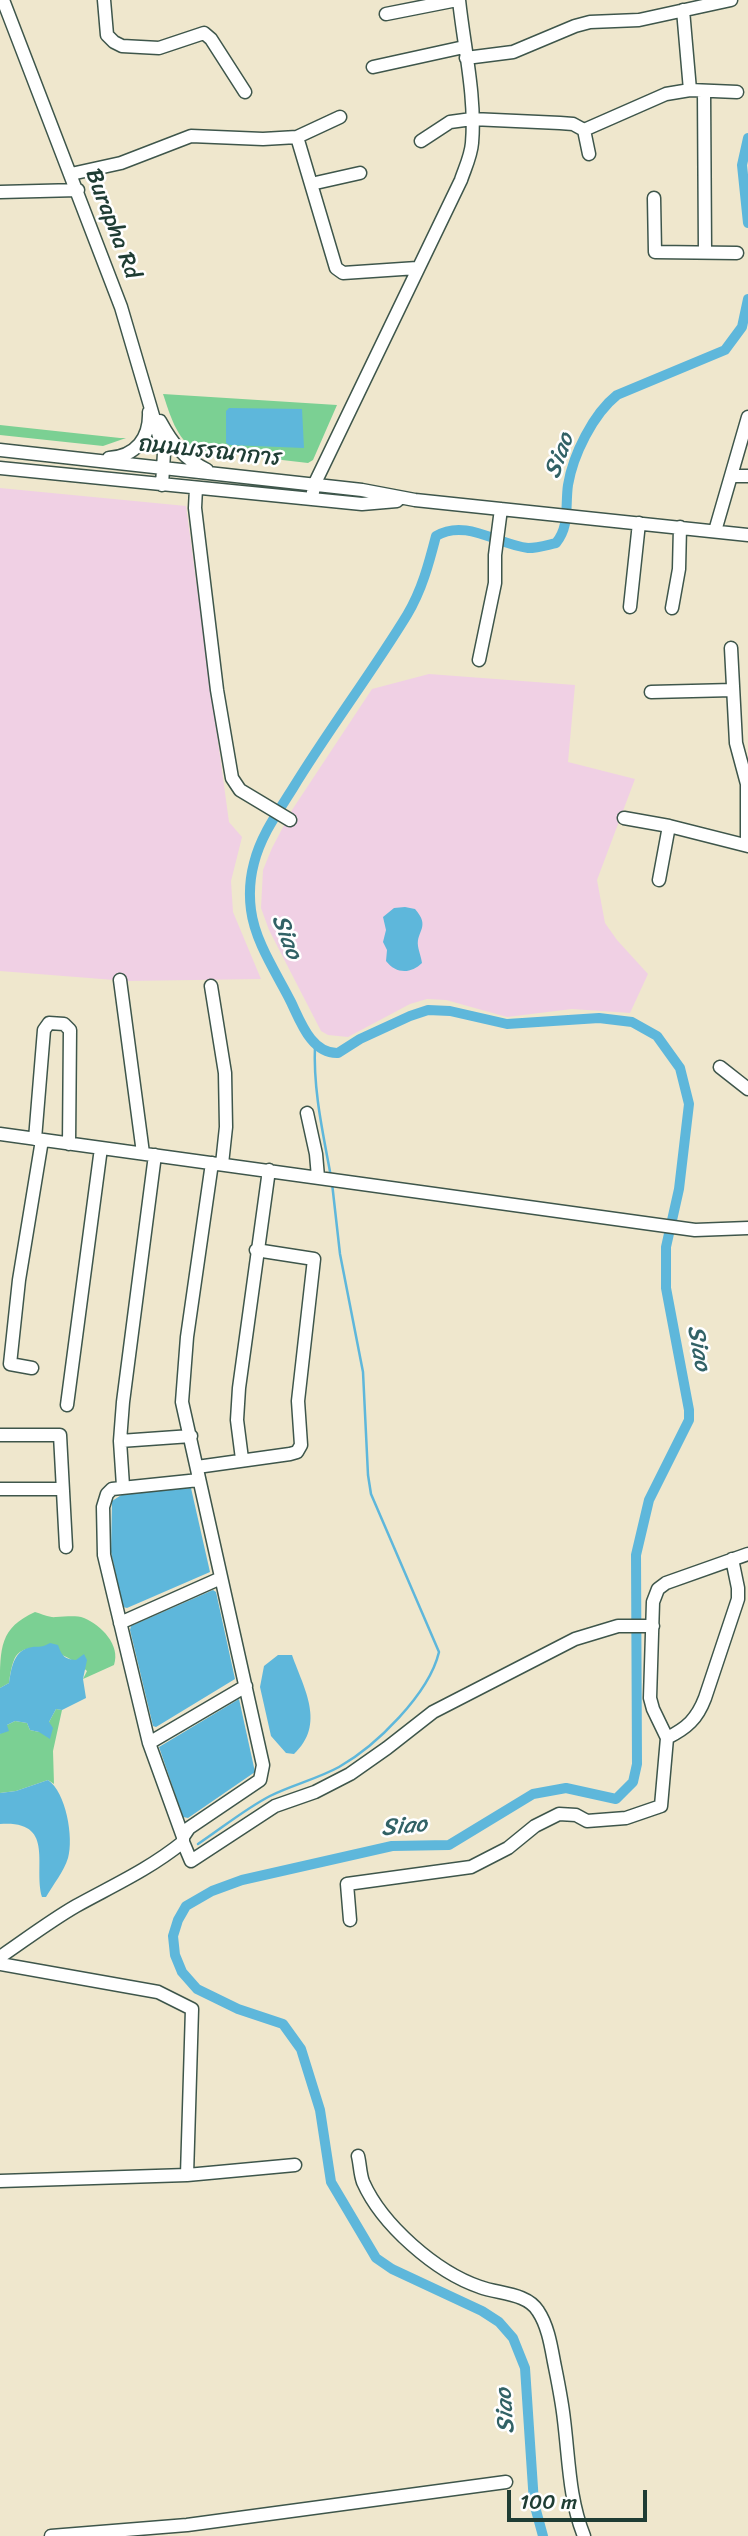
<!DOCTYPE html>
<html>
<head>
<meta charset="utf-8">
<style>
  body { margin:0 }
  #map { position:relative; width:748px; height:2536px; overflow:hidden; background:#efe7cd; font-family:Sriracha,sans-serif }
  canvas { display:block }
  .scale { position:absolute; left:507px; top:2490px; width:140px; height:32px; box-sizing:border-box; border:4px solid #1f3d34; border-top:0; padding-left:9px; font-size:21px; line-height:24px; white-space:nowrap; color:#1f3d34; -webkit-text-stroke:5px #fff; paint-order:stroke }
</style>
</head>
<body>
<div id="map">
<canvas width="748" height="2536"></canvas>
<div class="scale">100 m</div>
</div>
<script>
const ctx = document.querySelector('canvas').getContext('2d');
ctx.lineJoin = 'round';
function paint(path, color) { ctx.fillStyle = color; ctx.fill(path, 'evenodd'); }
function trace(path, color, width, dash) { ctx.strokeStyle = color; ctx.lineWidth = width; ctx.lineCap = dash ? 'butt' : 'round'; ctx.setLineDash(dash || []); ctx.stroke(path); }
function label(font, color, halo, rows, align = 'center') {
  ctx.font = font + ' Sriracha,"Playpen Sans Thai",sans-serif'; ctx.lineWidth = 5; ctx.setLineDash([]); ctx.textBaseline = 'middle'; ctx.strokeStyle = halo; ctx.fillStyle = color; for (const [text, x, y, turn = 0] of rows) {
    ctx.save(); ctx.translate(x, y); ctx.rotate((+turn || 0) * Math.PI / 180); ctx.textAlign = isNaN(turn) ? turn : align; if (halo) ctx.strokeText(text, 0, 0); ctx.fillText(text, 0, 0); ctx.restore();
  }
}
const built = new Path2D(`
  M 0,488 L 186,506 L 229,822 L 242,837 L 231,881 L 233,912 L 261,979 L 127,981 L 0,971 Z
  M 429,674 L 575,685 L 568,762 L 635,779 L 597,880 L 605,923 L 617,940 L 648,974 L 630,1013 L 572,1009 L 507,1017 L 446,1000 L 427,999 L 410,1004 L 348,1037 L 328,1035 L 321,1031 L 269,930 L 261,908 L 263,870 L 272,848 L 292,810 L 372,689 Z`);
const green = new Path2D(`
  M 163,394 L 337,405 L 313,460 L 308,463 L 196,450 C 176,439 170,414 163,394 Z
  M 0,425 L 120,438 L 126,438 L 103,446 L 0,435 Z
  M 35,1612 C 42,1614 50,1618 56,1617 C 65,1617 75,1615 84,1618 C 101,1625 121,1645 114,1665 L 83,1679 L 87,1671 C 74,1658 31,1636 16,1656 C 12,1662 10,1675 9,1683 L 0,1688 C 0,1647 0,1628 35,1612 Z
  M 56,1709 L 62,1710 L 53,1751 L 54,1784 L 48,1780 L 16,1791 L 0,1793 L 0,1734 L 7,1725 L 15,1721 L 27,1723 L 30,1730 L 39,1732 L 49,1722 Z`);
const water = new Path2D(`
  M 229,408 L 302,409 L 304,448 L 229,445 L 226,443 L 226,411 Z
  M 405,907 L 415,909 C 431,927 416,931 418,946 C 419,952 421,956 422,963 C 411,974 396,974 386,961 L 387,950 L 383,942 L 386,930 L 383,917 L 394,908 Z
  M 191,1488 L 210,1572 L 127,1608 L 123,1607 L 111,1552 L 112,1501 L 123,1494 Z
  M 213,1590 L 216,1592 L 235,1679 L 156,1727 L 153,1726 L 130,1630 L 131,1626 Z
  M 50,1643 L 58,1645 C 62,1656 64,1659 76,1660 L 84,1654 L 87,1660 L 83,1679 L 86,1698 L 62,1710 L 56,1709 L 49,1722 L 53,1728 L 50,1739 L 39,1732 L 30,1730 L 27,1723 L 15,1721 L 7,1725 L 9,1731 L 0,1734 L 0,1688 L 9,1683 C 11,1671 13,1652 28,1648 C 37,1645 40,1649 50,1643 Z
  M 278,1655 L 292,1655 C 304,1689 326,1724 294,1754 L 286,1753 L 271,1736 L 260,1687 L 264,1666 Z
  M 239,1699 L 255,1772 L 188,1818 L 183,1817 L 159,1747 Z
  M 48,1780 C 66,1792 74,1838 68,1858 C 64,1871 53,1885 46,1897 L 42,1897 C 33,1865 56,1820 0,1824 L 0,1793 L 16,1791 Z`);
const stream = new Path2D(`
  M 315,1045 C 313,1090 323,1133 331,1177
  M 198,1844 C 222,1828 245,1809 270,1796 C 292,1785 317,1779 339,1767 C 376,1746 429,1694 439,1652 L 371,1494 L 368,1475 L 363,1372 L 340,1254 L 332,1183`);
const canal = new Path2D(`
  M 748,138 L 742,165 L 748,223
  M 543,2536 L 534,2503 L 525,2368 L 513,2338 L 499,2322 L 482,2311 L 392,2269 L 376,2258 L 331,2182 L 320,2110 L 301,2049 L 283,2024 L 238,2009 L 197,1989 L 182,1972 L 175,1955 L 173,1936 L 178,1920 L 186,1906 L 212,1891 L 242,1880 L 392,1846 L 449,1845 L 533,1794 L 566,1788 L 616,1799 L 633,1782 L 637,1764 L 636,1555 L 649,1500 L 689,1420 L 689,1410 L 666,1288 L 666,1247 L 679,1189 L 689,1104 L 680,1068 L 657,1036 L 632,1022 L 599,1018 L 507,1024 L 450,1011 L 428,1010 L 410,1016 L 360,1039 L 338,1053 C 312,1054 301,1023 291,1002 C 277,974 255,942 251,910 C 249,895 250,878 254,863 C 261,835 278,812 293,788 C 329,729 371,674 407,615 C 422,590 429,563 436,536 C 466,518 498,545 528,548 C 538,548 547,545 556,543 C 570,526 565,506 568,485 C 573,455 593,414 617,395 L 725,350 L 742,327 L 748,299`);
const minor = new Path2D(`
  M 3,0 L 121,307 L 164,453 L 162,485
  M 104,0 L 107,35 L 114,42 L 122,46 L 159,48 L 204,33 L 211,39 L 245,92
  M 683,10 L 690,90
  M 386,14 L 457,0
  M 466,58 L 513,52 L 575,26 L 590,22 L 639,20 L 731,0
  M 373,67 L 464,47
  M 704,91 L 705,252
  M 584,130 L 666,94 L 690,90 L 737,92
  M 297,137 L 336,268 L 343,273 L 417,268
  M 421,141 L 450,122 L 472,119 L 560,123 L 573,124 L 584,130 L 589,154
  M 71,174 L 121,163 L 191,136 L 263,139 L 297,137 L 340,117
  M 311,184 L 360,173
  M 0,192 L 78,190
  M 654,198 L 655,252 L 737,253
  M 160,421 C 172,443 184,459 207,470
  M 0,450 L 362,490 L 415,500 L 748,535
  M 109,458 C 136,456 150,438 149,412
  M 0,468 L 362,504 L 397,501
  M 731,476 L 748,476
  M 196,488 L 195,508 L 217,690 L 232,778 L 240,790 L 290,820
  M 312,499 L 314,485 L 461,180 C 465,168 471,156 472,143 C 476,97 464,47 459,0
  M 715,531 L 748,417
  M 630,607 L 639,523
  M 672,608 L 679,569 L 680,527
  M 731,648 L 736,743 L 747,784 L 747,845
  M 479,660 L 495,583 L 495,555 L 501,509
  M 651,692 L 733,690
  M 624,818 L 669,826 L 748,846
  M 659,880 L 669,826
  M 120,980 L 143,1153
  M 211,986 L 225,1073 L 226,1127 L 222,1164
  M 720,1067 L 748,1089
  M 307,1113 L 316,1154 L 318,1177
  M 0,1134 L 695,1230 L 748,1228
  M 35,1139 L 44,1030 L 49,1023 L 64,1024 L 70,1030 L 69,1144
  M 32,1368 L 10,1364 L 19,1280 L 42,1140
  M 67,1405 L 101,1148
  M 0,1435 L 60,1435 L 66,1547
  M 120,1441 L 191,1436
  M 242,1459 L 237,1420 L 239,1388 L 269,1170
  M 197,1467 L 290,1454 L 297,1452 L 301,1445 L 298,1401 L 314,1259 L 256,1250
  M 123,1486 L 120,1441 L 123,1402 L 155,1155
  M 0,1489 L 62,1489
  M 120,1623 L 221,1578
  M 667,1738 C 687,1728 697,1719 705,1698 L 738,1599 L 738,1588 L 732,1559
  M 149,1743 L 246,1686
  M 183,1837 L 149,1743 L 104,1555 L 103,1507 L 107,1494 L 112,1489 L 199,1480
  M 183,1842 L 191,1861 L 275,1806 L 315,1792 L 350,1774 L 387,1748 L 433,1712 L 575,1639 L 618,1626 L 653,1626
  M 350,1920 L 347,1884 L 471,1867 L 508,1848 L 535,1826 L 559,1814 L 576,1815 L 587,1821 L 626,1818 L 661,1806 L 667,1738 L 653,1709 L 650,1698 L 653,1602 L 658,1589 L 666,1583 L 748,1554
  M 0,1957 C 25,1940 50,1921 76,1906 C 114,1885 148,1870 183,1842 L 183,1837 L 189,1828 L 260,1780 L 263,1765 L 182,1402 L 187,1337 L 212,1163
  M 0,1964 L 158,1992 L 192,2009 L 187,2175
  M 358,2156 C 360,2164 360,2174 363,2182 C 382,2225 436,2272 480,2287 C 499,2294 527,2293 538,2311 C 548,2326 551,2346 554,2362 C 558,2382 562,2401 564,2420 C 569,2460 569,2499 584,2536
  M 0,2181 L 187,2175 L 295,2165
  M 51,2536 L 187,2525 L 506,2482`);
const streetNames = [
  ["Burapha Rd",112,224,69],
  ["ถนนบรรณาการ",210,452,6]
];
const waterNames = [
  ["Siao",560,456,-70],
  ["Siao",286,937,69],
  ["Siao",698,1348,80],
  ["Siao",404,1827,-5],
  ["Siao",506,2411,-94]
];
paint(built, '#f0d0e4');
paint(green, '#7bd093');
paint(water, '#5eb7db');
trace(stream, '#5eb7db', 2.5);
trace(canal, '#5eb7db', 10);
trace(minor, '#3e564b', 15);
trace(minor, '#fff', 12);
label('23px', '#1f3d34', '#fff', streetNames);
label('italic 24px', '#326266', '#fff', waterNames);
</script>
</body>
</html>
